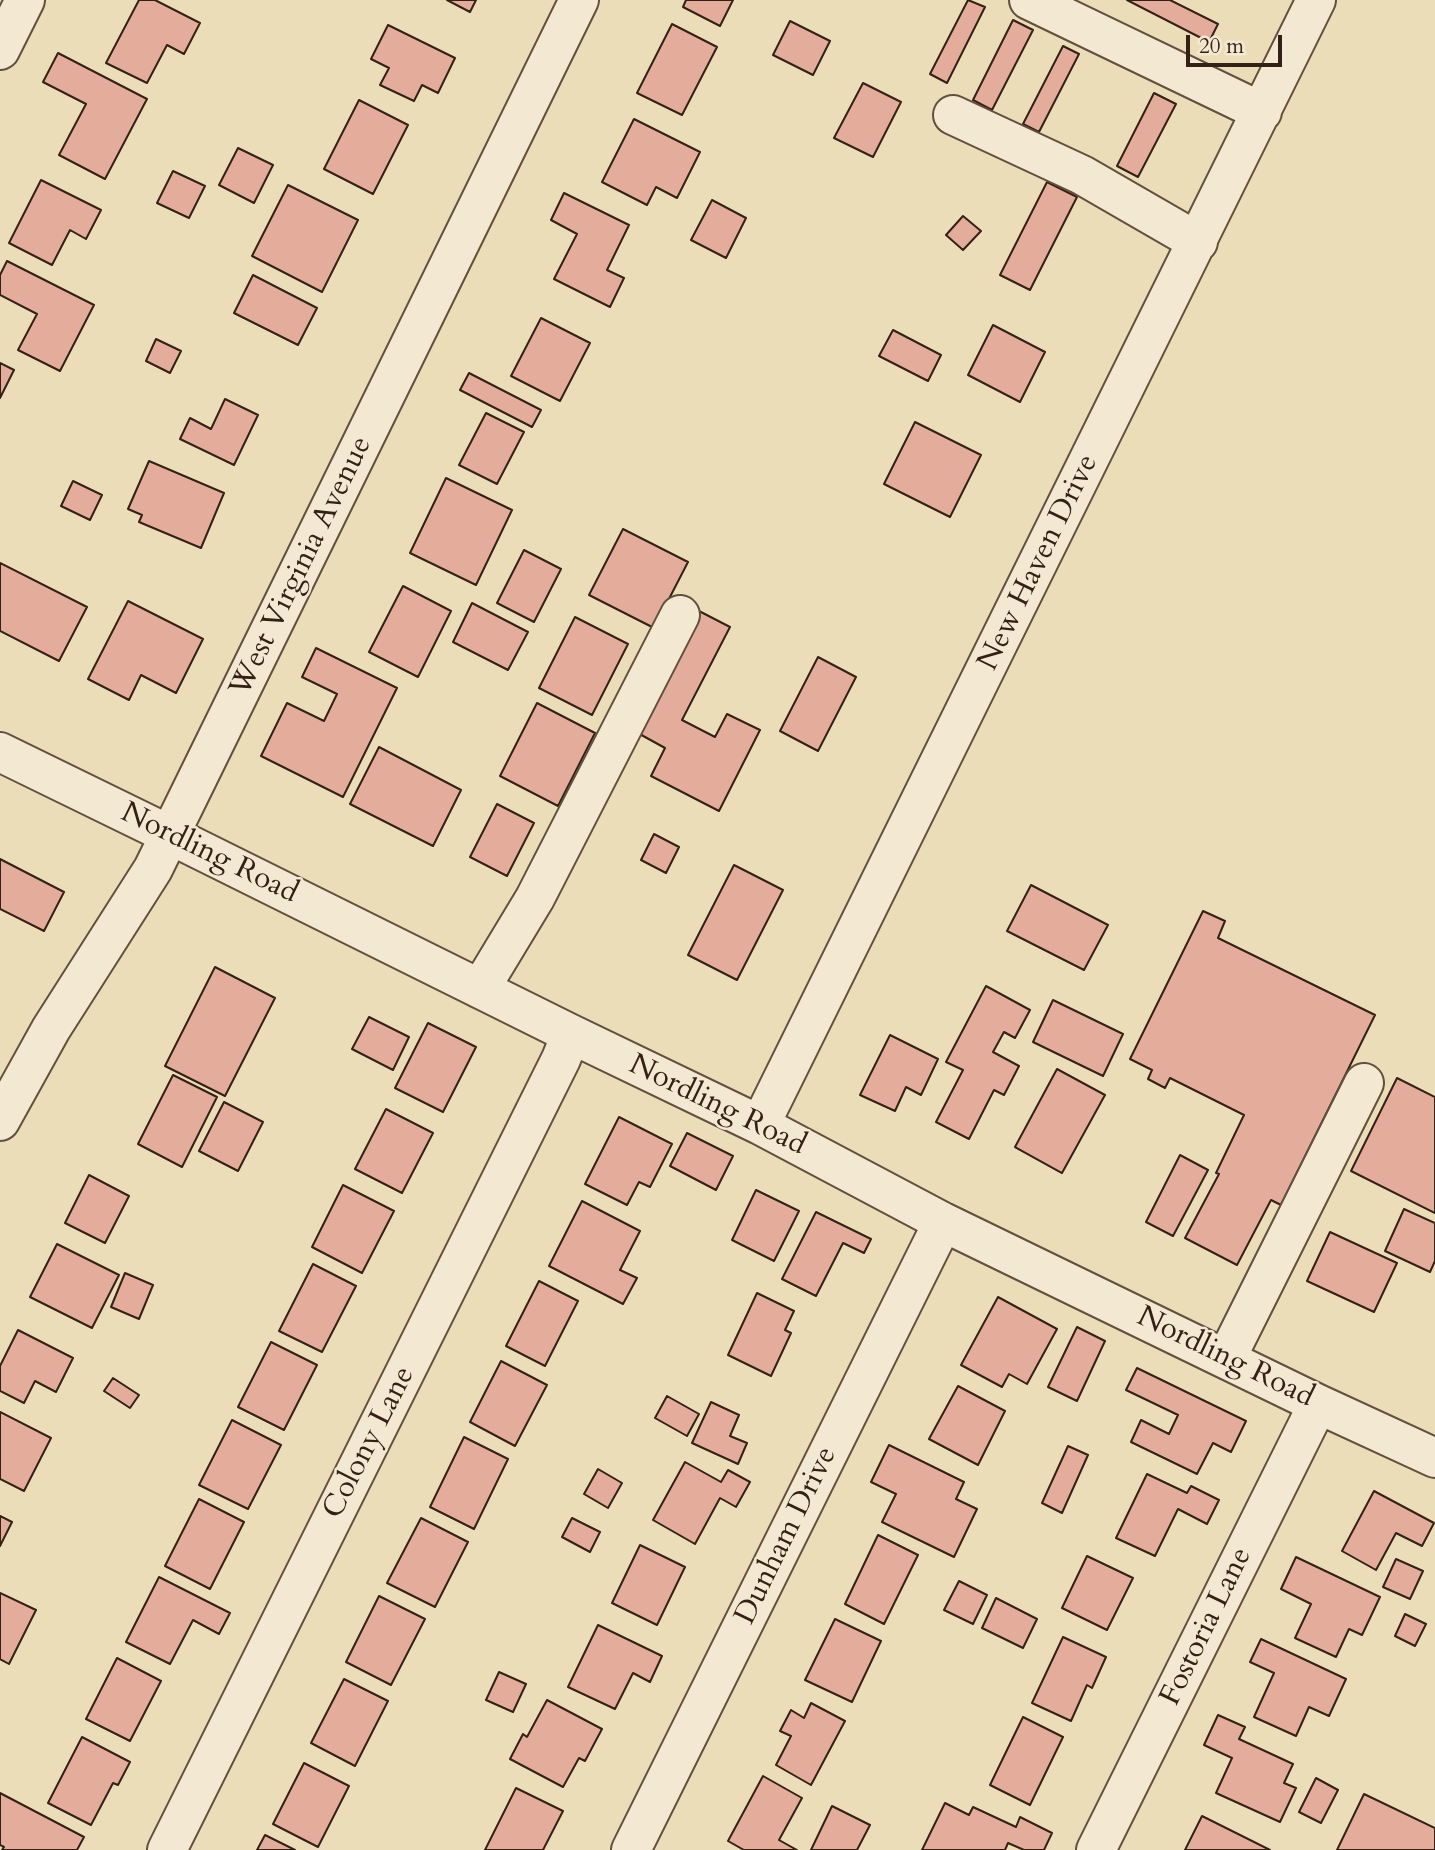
<!DOCTYPE html>
<html>
<head>
<meta charset="utf-8">
<style>
  body { margin:0 }
  #map { position:relative; width:1435px; height:1850px; overflow:hidden; background:#ecddb9; font-family:Cardo,serif }
  canvas { display:block }
  .scale { position:absolute; left:1186px; top:35px; width:96px; height:32px; box-sizing:border-box; border:4px solid #342115; border-top:0; padding-left:9px; font-size:21px; line-height:24px; white-space:nowrap; color:#342115; -webkit-text-stroke:5px #f3e9d2; paint-order:stroke }
</style>
</head>
<body>
<div id="map">
<canvas width="1435" height="1850"></canvas>
<div class="scale">20 m</div>
</div>
<script>
const ctx = document.querySelector('canvas').getContext('2d');
ctx.lineJoin = 'round';
function paint(path, color) { ctx.fillStyle = color; ctx.fill(path, 'evenodd'); }
function trace(path, color, width, dash) { ctx.strokeStyle = color; ctx.lineWidth = width; ctx.lineCap = dash ? 'butt' : 'round'; ctx.setLineDash(dash || []); ctx.stroke(path); }
function label(font, color, halo, rows, align = 'center') {
  ctx.font = font + ' Cardo,serif'; ctx.lineWidth = 5; ctx.setLineDash([]); ctx.textBaseline = 'middle'; ctx.strokeStyle = halo; ctx.fillStyle = color; for (const [text, x, y, turn = 0] of rows) {
    ctx.save(); ctx.translate(x, y); ctx.rotate((+turn || 0) * Math.PI / 180); ctx.textAlign = isNaN(turn) ? turn : align; if (halo) ctx.strokeText(text, 0, 0); ctx.fillText(text, 0, 0); ctx.restore();
  }
}
const building = new Path2D(`
  M 139,0 L 155,0 L 200,23 L 184,54 L 167,45 L 147,83 L 106,63 Z
  M 447,0 L 476,0 L 470,12 Z
  M 686,0 L 733,0 L 720,26 L 683,7 Z
  M 968,0 L 985,7 L 947,83 L 930,74 Z
  M 1127,0 L 1170,0 L 1218,24 L 1209,42 Z
  M 1013,20 L 1033,30 L 992,110 L 973,100 Z
  M 790,21 L 830,41 L 813,75 L 773,55 Z
  M 672,24 L 717,47 L 682,115 L 637,93 Z
  M 388,25 L 455,58 L 438,93 L 422,85 L 414,101 L 380,85 L 389,68 L 371,59 Z
  M 1063,46 L 1079,54 L 1039,132 L 1023,124 Z
  M 58,53 L 147,99 L 105,179 L 59,155 L 86,104 L 43,82 Z
  M 863,83 L 901,102 L 873,157 L 834,138 Z
  M 1154,93 L 1176,104 L 1138,177 L 1117,166 Z
  M 359,100 L 408,125 L 373,194 L 324,169 Z
  M 634,119 L 700,152 L 677,198 L 656,187 L 647,205 L 602,182 Z
  M 238,148 L 273,165 L 254,203 L 219,185 Z
  M 173,171 L 205,186 L 189,218 L 157,203 Z
  M 41,180 L 101,210 L 86,239 L 70,230 L 52,265 L 9,243 Z
  M 1047,182 L 1077,197 L 1030,290 L 1000,275 Z
  M 288,185 L 358,220 L 322,292 L 252,256 Z
  M 564,193 L 629,225 L 607,270 L 624,278 L 610,307 L 554,279 L 577,234 L 551,220 Z
  M 712,200 L 746,218 L 726,258 L 691,240 Z
  M 963,216 L 981,231 L 963,250 L 946,235 Z
  M 7,261 L 94,305 L 60,371 L 18,350 L 37,314 L 0,295 L 0,275 Z
  M 253,275 L 317,308 L 298,345 L 234,313 Z
  M 541,318 L 590,343 L 560,401 L 511,376 Z
  M 993,325 L 1045,352 L 1020,402 L 968,375 Z
  M 893,330 L 941,355 L 928,381 L 879,356 Z
  M 156,339 L 181,351 L 170,373 L 146,361 Z
  M 0,363 L 14,370 L 0,398 Z
  M 469,373 L 541,410 L 532,427 L 460,390 Z
  M 225,399 L 258,415 L 234,465 L 180,439 L 190,418 L 211,429 Z
  M 486,413 L 524,432 L 497,484 L 459,465 Z
  M 915,422 L 981,455 L 950,517 L 884,484 Z
  M 149,461 L 224,493 L 201,548 L 139,522 L 142,515 L 128,509 Z
  M 446,478 L 512,510 L 476,585 L 410,553 Z
  M 73,481 L 102,495 L 90,520 L 61,506 Z
  M 623,529 L 688,562 L 654,628 L 589,595 Z
  M 524,550 L 561,569 L 534,622 L 497,603 Z
  M 0,563 L 87,607 L 59,661 L 0,631 Z
  M 403,586 L 451,611 L 418,677 L 369,652 Z
  M 128,601 L 203,639 L 176,693 L 141,675 L 129,700 L 88,679 Z
  M 472,603 L 528,632 L 508,670 L 453,642 Z
  M 699,611 L 730,627 L 682,720 L 715,737 L 727,714 L 760,730 L 719,811 L 651,776 L 665,748 L 636,732 Z
  M 575,617 L 628,644 L 592,715 L 539,688 Z
  M 316,648 L 397,688 L 343,797 L 261,756 L 287,703 L 324,721 L 337,694 L 302,677 Z
  M 818,657 L 856,677 L 818,751 L 780,731 Z
  M 537,703 L 595,733 L 558,806 L 500,776 Z
  M 379,747 L 461,790 L 433,846 L 350,804 Z
  M 497,804 L 534,823 L 507,876 L 470,857 Z
  M 654,834 L 679,847 L 666,873 L 641,860 Z
  M 0,859 L 64,892 L 44,931 L 0,909 Z
  M 734,865 L 783,890 L 737,980 L 688,955 Z
  M 1031,885 L 1108,925 L 1084,970 L 1007,931 Z
  M 1203,911 L 1225,921 L 1218,938 L 1375,1015 L 1281,1205 L 1271,1200 L 1237,1265 L 1185,1238 L 1219,1174 L 1216,1173 L 1244,1115 L 1170,1078 L 1165,1088 L 1148,1079 L 1152,1070 L 1130,1059 Z
  M 215,967 L 275,998 L 225,1096 L 165,1066 Z
  M 986,986 L 1030,1010 L 1015,1038 L 1004,1032 L 993,1052 L 1019,1066 L 1004,1095 L 994,1090 L 969,1139 L 936,1122 L 963,1070 L 946,1062 Z
  M 1053,1000 L 1123,1034 L 1103,1076 L 1033,1042 Z
  M 369,1017 L 409,1037 L 393,1070 L 352,1049 Z
  M 428,1023 L 476,1047 L 443,1112 L 395,1088 Z
  M 890,1035 L 938,1059 L 921,1095 L 906,1087 L 895,1111 L 860,1095 Z
  M 1057,1069 L 1105,1095 L 1062,1173 L 1015,1147 Z
  M 173,1075 L 217,1097 L 182,1167 L 138,1144 Z
  M 1397,1078 L 1435,1097 L 1435,1213 L 1351,1171 Z
  M 224,1102 L 263,1122 L 238,1171 L 199,1151 Z
  M 386,1109 L 433,1133 L 402,1193 L 355,1169 Z
  M 619,1117 L 672,1144 L 650,1187 L 639,1182 L 627,1205 L 585,1184 Z
  M 687,1133 L 733,1156 L 716,1190 L 670,1166 Z
  M 1180,1155 L 1208,1170 L 1173,1236 L 1146,1222 Z
  M 89,1175 L 129,1196 L 105,1243 L 65,1223 Z
  M 343,1185 L 394,1211 L 362,1273 L 312,1247 Z
  M 756,1190 L 799,1211 L 774,1261 L 732,1240 Z
  M 582,1201 L 640,1231 L 620,1270 L 637,1278 L 623,1304 L 549,1266 Z
  M 1404,1209 L 1435,1223 L 1435,1261 L 1430,1272 L 1385,1251 Z
  M 816,1212 L 871,1239 L 864,1253 L 843,1243 L 816,1296 L 782,1279 Z
  M 1330,1232 L 1397,1263 L 1374,1312 L 1307,1281 Z
  M 57,1244 L 119,1275 L 92,1328 L 30,1297 Z
  M 313,1264 L 356,1286 L 322,1352 L 279,1331 Z
  M 125,1273 L 153,1285 L 139,1319 L 111,1307 Z
  M 539,1281 L 578,1301 L 545,1366 L 506,1346 Z
  M 757,1293 L 794,1311 L 785,1330 L 791,1333 L 771,1376 L 728,1355 Z
  M 998,1297 L 1057,1329 L 1027,1384 L 1009,1374 L 1002,1387 L 961,1365 Z
  M 1077,1327 L 1105,1341 L 1077,1401 L 1048,1387 Z
  M 18,1330 L 73,1358 L 56,1392 L 35,1381 L 24,1403 L 0,1391 L 0,1366 Z
  M 271,1342 L 317,1365 L 284,1430 L 238,1407 Z
  M 501,1361 L 547,1385 L 515,1446 L 470,1422 Z
  M 1137,1368 L 1246,1421 L 1231,1452 L 1213,1443 L 1197,1474 L 1131,1442 L 1141,1420 L 1169,1434 L 1178,1415 L 1126,1390 Z
  M 113,1378 L 139,1395 L 130,1408 L 104,1391 Z
  M 958,1386 L 1005,1411 L 978,1465 L 929,1439 Z
  M 667,1396 L 699,1414 L 687,1436 L 655,1418 Z
  M 711,1402 L 739,1415 L 730,1436 L 747,1443 L 738,1464 L 692,1443 Z
  M 0,1412 L 51,1438 L 24,1491 L 0,1479 Z
  M 232,1420 L 281,1445 L 248,1509 L 199,1485 Z
  M 464,1437 L 508,1459 L 474,1529 L 430,1507 Z
  M 889,1445 L 964,1482 L 956,1499 L 977,1509 L 954,1557 L 882,1522 L 896,1494 L 871,1482 Z
  M 1068,1446 L 1088,1455 L 1062,1513 L 1042,1503 Z
  M 685,1462 L 721,1482 L 728,1470 L 750,1482 L 736,1507 L 720,1498 L 695,1544 L 653,1520 Z
  M 598,1469 L 622,1483 L 608,1508 L 584,1494 Z
  M 1147,1474 L 1187,1493 L 1191,1486 L 1219,1500 L 1207,1524 L 1178,1509 L 1155,1556 L 1116,1538 Z
  M 1374,1491 L 1434,1523 L 1422,1546 L 1396,1533 L 1376,1570 L 1342,1551 Z
  M 199,1499 L 244,1522 L 210,1589 L 165,1566 Z
  M 0,1516 L 12,1522 L 0,1546 Z
  M 421,1518 L 468,1542 L 435,1607 L 387,1583 Z
  M 572,1518 L 600,1532 L 590,1552 L 562,1537 Z
  M 878,1535 L 918,1555 L 884,1624 L 845,1604 Z
  M 640,1545 L 685,1567 L 657,1625 L 612,1603 Z
  M 1087,1556 L 1133,1578 L 1107,1630 L 1062,1608 Z
  M 1296,1557 L 1380,1597 L 1362,1635 L 1349,1629 L 1336,1657 L 1295,1638 L 1311,1604 L 1281,1589 Z
  M 1396,1559 L 1423,1571 L 1410,1599 L 1383,1587 Z
  M 159,1577 L 230,1613 L 219,1634 L 193,1620 L 170,1664 L 126,1642 Z
  M 959,1581 L 987,1595 L 973,1624 L 944,1610 Z
  M 0,1593 L 36,1610 L 9,1664 L 0,1659 Z
  M 379,1596 L 425,1619 L 391,1685 L 346,1662 Z
  M 996,1598 L 1037,1619 L 1023,1648 L 982,1628 Z
  M 1405,1614 L 1426,1624 L 1415,1646 L 1395,1636 Z
  M 835,1619 L 881,1641 L 852,1702 L 805,1680 Z
  M 598,1625 L 662,1656 L 650,1682 L 633,1673 L 615,1709 L 568,1687 Z
  M 1063,1637 L 1106,1657 L 1092,1688 L 1087,1685 L 1071,1721 L 1032,1703 Z
  M 1261,1639 L 1346,1679 L 1329,1716 L 1309,1707 L 1296,1736 L 1254,1717 L 1274,1673 L 1250,1662 Z
  M 117,1658 L 161,1681 L 130,1741 L 86,1719 Z
  M 499,1672 L 526,1684 L 513,1712 L 486,1700 Z
  M 344,1679 L 388,1701 L 355,1766 L 311,1743 Z
  M 547,1700 L 602,1729 L 585,1761 L 579,1758 L 563,1787 L 510,1759 L 523,1734 L 527,1737 Z
  M 811,1703 L 845,1721 L 811,1785 L 776,1765 L 791,1736 L 780,1731 L 791,1710 L 804,1718 Z
  M 1218,1715 L 1245,1727 L 1239,1739 L 1293,1764 L 1284,1783 L 1296,1788 L 1280,1822 L 1216,1793 L 1232,1758 L 1204,1745 Z
  M 1023,1717 L 1063,1737 L 1030,1805 L 990,1785 Z
  M 82,1737 L 130,1762 L 118,1785 L 113,1783 L 91,1825 L 48,1803 Z
  M 304,1763 L 349,1786 L 318,1847 L 273,1824 Z
  M 763,1776 L 802,1798 L 779,1840 L 797,1850 L 744,1850 L 728,1841 Z
  M 1316,1778 L 1338,1790 L 1321,1823 L 1299,1812 Z
  M 516,1788 L 563,1811 L 543,1850 L 485,1850 Z
  M 0,1793 L 84,1837 L 77,1850 L 2,1850 L 4,1847 L 0,1845 Z
  M 1364,1794 L 1435,1828 L 1435,1850 L 1337,1850 Z
  M 945,1803 L 969,1815 L 973,1807 L 1016,1827 L 1020,1817 L 1052,1833 L 1044,1850 L 1024,1850 L 1008,1843 L 1005,1850 L 922,1850 Z
  M 832,1806 L 870,1825 L 857,1850 L 811,1850 Z
  M 1202,1816 L 1270,1850 L 1185,1850 Z
  M 265,1835 L 295,1850 L 257,1850 Z`);
const minor = new Path2D(`
  M 1029,0 L 1262,112
  M 0,50 L 25,0
  M 953,115 L 1082,175 L 1198,242
  M 0,752 L 170,835 L 571,1034 L 760,1125 L 943,1222 L 1318,1404 L 1435,1458
  M 480,989 L 535,898 L 680,615
  M 0,1121 L 51,1029 L 153,869 L 579,0
  M 760,1125 L 1316,0
  M 1226,1359 L 1364,1083
  M 167,1850 L 561,1059 L 571,1034
  M 631,1850 L 943,1222
  M 1096,1850 L 1318,1404`);
const streetNames = [
  ["New Haven Drive",1039,563,-64],
  ["West Virginia Avenue",302,567,-64],
  ["Nordling Road",209,854,26],
  ["Nordling Road",717,1106,26],
  ["Nordling Road",1225,1358,26],
  ["Colony Lane",370,1443,-63],
  ["Dunham Drive",787,1536,-64],
  ["Fostoria Lane",1207,1627,-64]
];
paint(building, '#e4ad9b');
trace(building, '#342115', 2);
trace(minor, '#62503e', 42);
trace(minor, '#f3e9d2', 38);
label('30px', '#342115', '#f3e9d2', streetNames);
</script>
</body>
</html>
